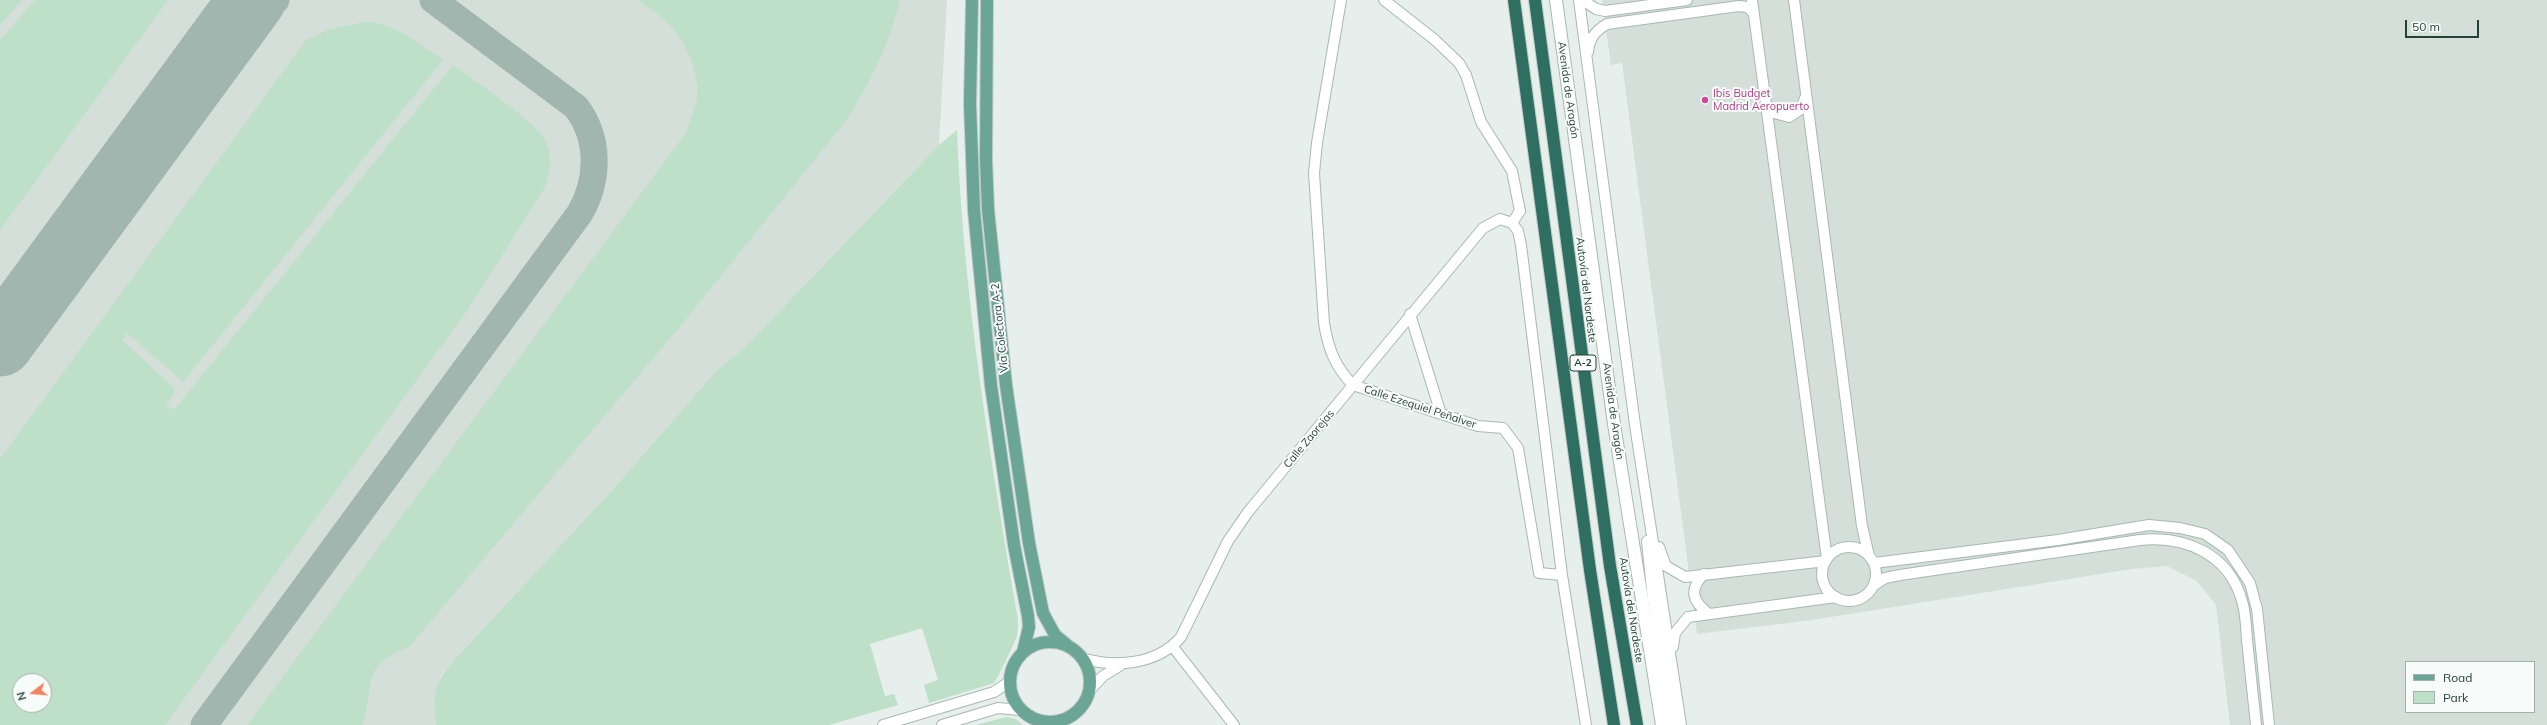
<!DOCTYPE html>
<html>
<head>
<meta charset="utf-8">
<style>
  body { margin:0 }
  #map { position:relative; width:2547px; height:725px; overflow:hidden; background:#e6efeb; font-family:Mulish,sans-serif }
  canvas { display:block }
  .legend { position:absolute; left:2405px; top:661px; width:130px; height:52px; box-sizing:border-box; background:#f7fbf9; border:1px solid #a3b1ad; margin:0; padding:5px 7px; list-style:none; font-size:12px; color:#24423a }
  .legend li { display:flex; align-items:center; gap:8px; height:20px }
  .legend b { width:20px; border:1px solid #a3b1ad }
  .north { position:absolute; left:12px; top:673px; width:40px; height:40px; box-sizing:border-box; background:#f7fbf9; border:1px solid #a3b1ad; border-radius:50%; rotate:254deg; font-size:11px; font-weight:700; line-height:16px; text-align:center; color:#24423a }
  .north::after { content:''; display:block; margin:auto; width:14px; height:18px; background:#f4845f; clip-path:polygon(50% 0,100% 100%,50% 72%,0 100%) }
  .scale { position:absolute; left:2405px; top:20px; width:74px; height:18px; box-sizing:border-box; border:2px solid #24423a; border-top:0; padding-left:5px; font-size:12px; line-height:14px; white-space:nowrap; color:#24423a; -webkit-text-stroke:3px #f7fbf9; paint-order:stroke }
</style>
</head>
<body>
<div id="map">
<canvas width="2547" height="725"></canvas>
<ul class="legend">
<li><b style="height:5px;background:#6aa596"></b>Road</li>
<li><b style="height:11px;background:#bfe0c8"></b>Park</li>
</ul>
<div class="north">N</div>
<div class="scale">50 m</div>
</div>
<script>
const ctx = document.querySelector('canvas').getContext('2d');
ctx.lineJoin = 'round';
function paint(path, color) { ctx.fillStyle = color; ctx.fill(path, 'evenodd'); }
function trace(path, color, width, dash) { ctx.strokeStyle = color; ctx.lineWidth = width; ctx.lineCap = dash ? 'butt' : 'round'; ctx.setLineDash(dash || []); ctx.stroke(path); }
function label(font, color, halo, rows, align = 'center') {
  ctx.font = font + ' Mulish,sans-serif'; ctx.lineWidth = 4; ctx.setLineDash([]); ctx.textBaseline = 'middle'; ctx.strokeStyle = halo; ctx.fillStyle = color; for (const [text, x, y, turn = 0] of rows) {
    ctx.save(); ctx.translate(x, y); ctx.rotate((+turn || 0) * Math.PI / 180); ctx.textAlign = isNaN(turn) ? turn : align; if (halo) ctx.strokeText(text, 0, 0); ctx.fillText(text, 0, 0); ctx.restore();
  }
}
const built = new Path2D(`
  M 0,0 L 947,0 L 939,145 L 744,348 L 716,371 L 614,488 L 454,660 L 441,676 L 434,709 L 436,725 L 0,725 ZM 20,681 L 44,681 L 44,705 L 20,705 Z
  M 1602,0 L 2547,0 L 2547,725 L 2230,725 L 2216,605 L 2197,581 L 2167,566 L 2132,569 L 1812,620 L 1697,634 L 1622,63 L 1611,65 ZM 2406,662 L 2534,662 L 2534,712 L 2406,712 Z`);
const green = new Path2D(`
  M 0,0 L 22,0 L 0,25 Z
  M 35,0 L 168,0 L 0,230 L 0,40 Z
  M 638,0 L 900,0 C 889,45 870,84 845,122 L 683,323 L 410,646 C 402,650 392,654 385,659 C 364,674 372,704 362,725 L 247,725 L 685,134 C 690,121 696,109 697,96 C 700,72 683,36 665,20 C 656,13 647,7 638,0 Z
  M 365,22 C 392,21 421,45 443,60 L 183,382 L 127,333 L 122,340 L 174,388 L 175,392 L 166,404 L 174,410 L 453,65 C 474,81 532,118 544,139 C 553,154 551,170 545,187 L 467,311 L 165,725 L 0,725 L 0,459 L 306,40 L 330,29 ZM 20,681 L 44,681 L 44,705 L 20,705 Z
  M 957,130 C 963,295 990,457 1018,620 C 1018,625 1018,630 1017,636 C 1015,642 997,680 994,683 L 929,703 L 924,685 L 938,680 L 922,628 L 870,644 L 885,696 L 894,694 L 898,705 L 829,725 L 436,725 C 432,695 435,682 454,660 L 614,488 L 716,371 L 744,348 L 939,145 Z
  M 1007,717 L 1016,719 L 1023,725 L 975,725 Z`);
const taxiway = new Path2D(`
  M 224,39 L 253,9 L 276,0
  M 204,725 L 580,213 C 599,180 600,138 576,107 L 433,0`);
const runway = new Path2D(`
  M 0,343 L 252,0`);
const minor = new Path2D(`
  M 1341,0 L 1317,143 L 1314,173 L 1324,323 C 1328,348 1335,367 1353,385 L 1478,426 L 1503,428 L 1518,448 L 1539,573 L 1562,575
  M 1384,0 L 1435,40 L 1459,63 L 1466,75 L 1481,122 L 1512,171 L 1520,211 L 1512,223
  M 1579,0 L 1635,425 L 1681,725
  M 1583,0 L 1596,9 L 1605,11 L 1687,0
  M 1752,0 L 1827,559
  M 1794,0 L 1862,526 L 1869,556
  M 1588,52 C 1589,39 1595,31 1607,24 L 1739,6 L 1747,7 L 1754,13
  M 1768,106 L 1774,113 L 1789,117 L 1801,109 L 1805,98
  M 1512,223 L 1518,231 L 1521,245 L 1562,575 L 1586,725
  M 1410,314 L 1441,414
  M 1647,541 L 1653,600 L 1672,725
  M 1659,547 L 1666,566 L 1685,577 L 1826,561
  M1822 574a27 27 0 1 1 54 0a27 27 0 1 1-54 0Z
  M 1874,563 L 2058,540 L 2149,525 L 2180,528 L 2205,534 L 2228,550 L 2250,583 L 2257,609 L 2269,725
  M 1704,574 C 1688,590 1693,602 1709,614
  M 1873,586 L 1885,578 L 1900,575 L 2140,540 C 2185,535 2229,554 2242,601 C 2246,613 2246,628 2247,640 C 2250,669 2253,697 2256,725
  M 1173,647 L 1234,725
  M 1673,647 L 1675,633 L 1688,617 L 1836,597
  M 1082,658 C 1115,668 1157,665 1181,637 L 1228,541 L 1248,512 L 1483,228 L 1500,219 L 1512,223
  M 1089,691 L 1103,676 L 1121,665
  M 883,725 L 994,692 L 1009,682
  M 942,725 L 998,708 L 1020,710`);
const tertiary = new Path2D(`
  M 1556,0 L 1614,424 L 1662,725`);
const primary = new Path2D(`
  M 972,0 L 970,104 L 974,211 L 991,386 L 1014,545 L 1028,616 L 1029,627 L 1023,652
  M 987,0 L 986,159 L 988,209 L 1006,385 L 1029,543 L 1043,613 L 1055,635 L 1067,645
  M1010 682a40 40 0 1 1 80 0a40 40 0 1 1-80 0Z`);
const motorway = new Path2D(`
  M 1514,0 L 1590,570 L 1614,725
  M 1535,0 L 1610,566 L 1637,725`);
const markers = [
  [1705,100,4,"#d1479c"]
];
const shields = [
  [1583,363,26]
];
const shieldNames = [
  ["A-2",1583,363]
];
const streetNames = [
  ["Avenida de Aragón",1568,90,82],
  ["Autovía del Nordeste",1586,290,83],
  ["Vía Colectora A-2",1000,328,-96],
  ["Calle Ezequiel Peñalver",1420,407,18],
  ["Avenida de Aragón",1613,411,82],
  ["Calle Zaorejas",1309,439,-50],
  ["Autovía del Nordeste",1631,610,81]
];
const hotelNames = [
  ["Ibis Budget",1713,94],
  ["Madrid Aeropuerto",1713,107]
];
paint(built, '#d4dfda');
paint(green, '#bfe0c8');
trace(taxiway, '#a2b6b0', 27);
trace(runway, '#a2b6b0', 67);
trace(minor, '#a8b8b2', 12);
trace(tertiary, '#a8b8b2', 14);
trace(primary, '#c2cac8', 14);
trace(motorway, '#c2cac8', 14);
trace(minor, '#fff', 10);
trace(tertiary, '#fff', 12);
trace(primary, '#6aa596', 12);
trace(motorway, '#2f6f62', 12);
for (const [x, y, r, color] of markers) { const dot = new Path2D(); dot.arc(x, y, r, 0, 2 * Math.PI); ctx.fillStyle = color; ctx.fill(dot); trace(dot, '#f7fbf9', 1.5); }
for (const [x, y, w] of shields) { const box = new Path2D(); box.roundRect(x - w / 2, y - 8, w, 16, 3); ctx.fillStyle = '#f7fbf9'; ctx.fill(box); trace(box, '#24423a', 1); }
label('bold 10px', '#24423a', null, shieldNames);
label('11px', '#24423a', '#f7fbf9', streetNames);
label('11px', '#b23c85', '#f7fbf9', hotelNames, 'left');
</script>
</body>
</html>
